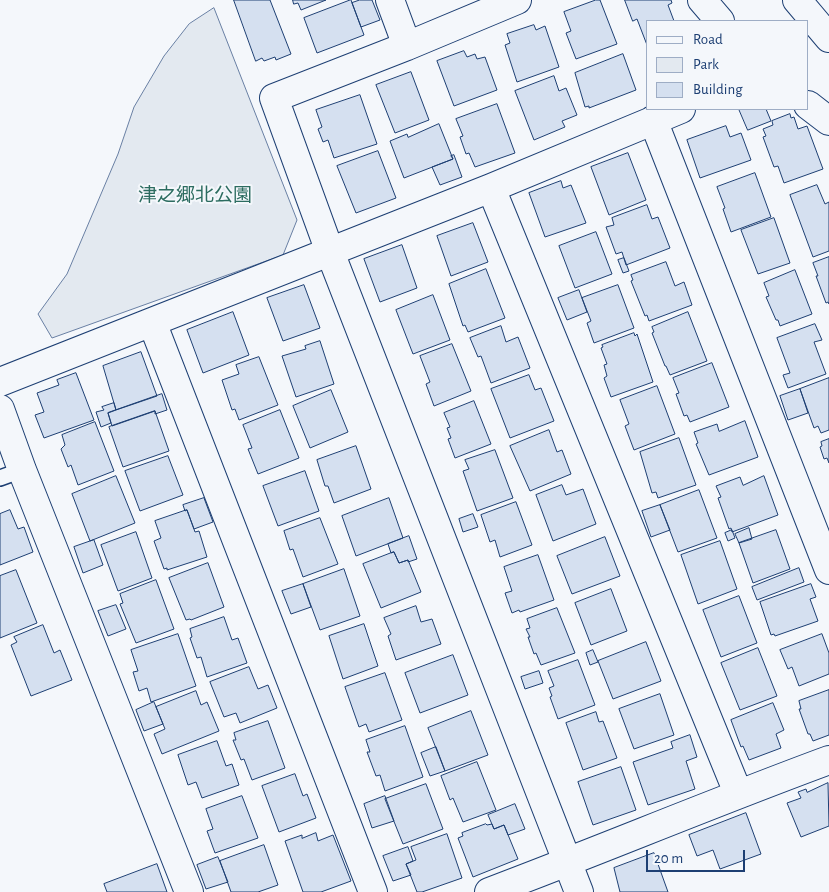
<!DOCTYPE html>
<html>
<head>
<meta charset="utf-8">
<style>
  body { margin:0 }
  #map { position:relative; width:829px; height:892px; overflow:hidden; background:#f4f7fb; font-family:"Alegreya Sans",sans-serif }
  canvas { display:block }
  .legend { position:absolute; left:646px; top:20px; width:162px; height:90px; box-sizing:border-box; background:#f4f7fb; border:1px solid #9eadc5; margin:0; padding:6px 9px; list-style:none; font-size:15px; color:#1d3f73 }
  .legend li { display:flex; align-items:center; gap:10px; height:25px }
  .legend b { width:25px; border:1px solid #9eadc5 }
  .scale { position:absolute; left:646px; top:850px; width:99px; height:22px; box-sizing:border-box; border:2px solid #1d3f73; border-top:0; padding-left:6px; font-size:15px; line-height:18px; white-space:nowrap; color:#1d3f73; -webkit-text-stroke:4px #f4f7fb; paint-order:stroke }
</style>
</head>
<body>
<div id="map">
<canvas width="829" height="892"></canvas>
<ul class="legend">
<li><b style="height:6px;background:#f4f7fb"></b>Road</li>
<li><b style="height:14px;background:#e3e9f0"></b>Park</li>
<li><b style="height:14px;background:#d5e0f0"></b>Building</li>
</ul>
<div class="scale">20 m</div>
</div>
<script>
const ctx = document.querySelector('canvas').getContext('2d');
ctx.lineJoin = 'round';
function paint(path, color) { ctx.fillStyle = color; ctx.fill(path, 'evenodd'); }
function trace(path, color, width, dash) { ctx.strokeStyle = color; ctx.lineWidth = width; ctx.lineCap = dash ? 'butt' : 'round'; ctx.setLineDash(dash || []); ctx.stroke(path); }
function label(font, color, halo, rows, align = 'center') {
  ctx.font = font + ' "Alegreya Sans","Noto Sans JP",sans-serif'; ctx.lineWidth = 4; ctx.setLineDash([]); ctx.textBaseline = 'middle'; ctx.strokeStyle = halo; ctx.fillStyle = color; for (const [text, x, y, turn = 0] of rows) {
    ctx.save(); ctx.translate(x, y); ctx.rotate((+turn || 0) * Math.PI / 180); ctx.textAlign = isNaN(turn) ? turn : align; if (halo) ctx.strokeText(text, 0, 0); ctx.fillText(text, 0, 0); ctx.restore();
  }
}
const green = new Path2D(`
  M 214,8 L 297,220 L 283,255 L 52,338 L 38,314 L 67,274 L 118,154 L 134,107 L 164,56 L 189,24 Z`);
const building = new Path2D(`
  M 234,0 L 270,0 L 291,54 L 276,60 L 275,57 L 264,61 L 262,58 L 256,61 Z
  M 293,0 L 326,0 L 301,10 L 298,3 L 294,4 Z
  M 351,0 L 364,35 L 317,53 L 304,18 Z
  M 360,0 L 372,0 L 380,20 L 361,27 L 352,3 Z
  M 596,0 L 600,0 L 617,44 L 576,59 L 566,33 L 571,31 L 564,12 Z
  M 625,0 L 671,0 L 672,3 L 668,5 L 674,21 L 648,21 L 647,45 L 637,19 L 633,21 Z
  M 534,25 L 536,30 L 545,26 L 559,67 L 517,82 L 505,45 L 510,43 L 507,34 Z
  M 464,51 L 467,57 L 475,54 L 477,59 L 485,57 L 497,90 L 454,106 L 437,61 Z
  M 623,54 L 636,90 L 589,108 L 589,106 L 585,107 L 575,73 Z
  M 411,72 L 429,120 L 395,133 L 376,85 Z
  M 554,76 L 559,91 L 566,88 L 577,115 L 562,121 L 565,127 L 534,140 L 515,91 Z
  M 360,95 L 377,144 L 334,158 L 328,140 L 323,142 L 318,129 L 322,127 L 316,110 Z
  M 497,104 L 515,153 L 475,167 L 469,153 L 466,154 L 460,137 L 463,136 L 456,119 Z
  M 739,109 L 766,109 L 771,121 L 748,130 Z
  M 790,114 L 791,118 L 794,117 L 798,129 L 807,126 L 823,169 L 784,183 L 778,166 L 774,167 L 763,137 L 766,136 L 763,129 L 773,125 L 772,121 Z
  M 439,124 L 453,159 L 404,178 L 390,141 L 407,134 L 408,137 Z
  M 726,126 L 730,137 L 741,133 L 751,160 L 700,178 L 687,140 Z
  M 378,151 L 396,198 L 356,213 L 337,166 Z
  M 628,153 L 646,200 L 609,215 L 591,167 Z
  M 454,155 L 462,177 L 440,185 L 432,167 L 453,159 L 451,156 Z
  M 755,173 L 771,217 L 731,232 L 723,209 L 725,208 L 717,187 Z
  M 561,181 L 563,188 L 571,185 L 586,223 L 545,237 L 529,193 Z
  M 817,185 L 825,204 L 829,202 L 829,251 L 813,257 L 790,195 Z
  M 647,205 L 652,219 L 658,217 L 670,248 L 626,265 L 622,252 L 616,254 L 606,227 L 614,225 L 612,218 Z
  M 774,218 L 790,263 L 758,274 L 741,230 Z
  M 473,223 L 488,262 L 451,276 L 437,236 Z
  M 596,232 L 612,274 L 575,288 L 559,246 Z
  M 402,245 L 417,288 L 380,302 L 364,259 Z
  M 829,257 L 829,304 L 828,302 L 826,303 L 816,276 L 818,276 L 813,263 Z
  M 624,258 L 629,271 L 623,273 L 618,260 Z
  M 666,262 L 675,286 L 684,282 L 692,305 L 649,321 L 647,315 L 645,316 L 631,281 L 633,280 L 631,275 Z
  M 486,269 L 505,318 L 468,332 L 465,325 L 463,326 L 449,284 Z
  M 795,270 L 812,314 L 780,326 L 778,320 L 776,320 L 766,297 L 769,296 L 764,283 Z
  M 304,285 L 320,328 L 283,341 L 267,298 Z
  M 618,285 L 634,328 L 594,343 L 587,323 L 591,321 L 582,298 Z
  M 579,290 L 587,312 L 567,320 L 558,298 Z
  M 433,295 L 450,340 L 413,354 L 396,310 Z
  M 233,312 L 249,355 L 203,373 L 187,330 Z
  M 688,312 L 707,361 L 670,375 L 666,366 L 665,366 L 652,333 L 654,332 L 652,327 Z
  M 815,324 L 822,340 L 814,342 L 826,374 L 788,388 L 783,375 L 790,373 L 777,338 Z
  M 501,326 L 506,342 L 518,337 L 530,368 L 491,383 L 481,356 L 478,357 L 470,338 Z
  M 634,333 L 635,336 L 637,334 L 653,382 L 611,397 L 604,378 L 607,376 L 604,365 L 607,364 L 601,348 L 603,347 L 602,345 Z
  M 320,341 L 334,384 L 296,397 L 282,356 L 306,349 L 305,346 Z
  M 452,344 L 471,391 L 434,406 L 426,384 L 430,382 L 420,356 Z
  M 141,352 L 157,396 L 116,410 L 103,366 Z
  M 259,357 L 278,405 L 239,420 L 235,409 L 232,410 L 222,380 L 239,374 L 236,365 Z
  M 712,363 L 729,407 L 690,422 L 687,415 L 684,416 L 676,394 L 679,393 L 673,378 Z
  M 76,373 L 94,420 L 44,438 L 35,415 L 44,412 L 37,393 L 59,385 L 57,380 Z
  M 529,375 L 535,390 L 541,388 L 554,421 L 510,438 L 491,389 Z
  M 829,378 L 829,430 L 821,433 L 818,426 L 814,428 L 800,389 Z
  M 657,386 L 675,434 L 634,450 L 625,426 L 629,424 L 620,400 Z
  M 800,389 L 808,413 L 788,420 L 780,396 Z
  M 331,390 L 348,432 L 310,448 L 293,406 Z
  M 162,394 L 167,410 L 155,414 L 155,411 L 112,426 L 108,413 Z
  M 474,401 L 491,444 L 455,458 L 448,439 L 451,438 L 447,428 L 450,427 L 444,413 Z
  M 114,403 L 116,410 L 108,413 L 111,423 L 101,427 L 96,412 L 104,410 L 102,407 Z
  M 280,410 L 299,458 L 258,474 L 248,449 L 252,448 L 243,425 Z
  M 155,411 L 169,451 L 123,467 L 109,427 Z
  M 745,421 L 758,457 L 709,475 L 696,444 L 698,443 L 694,432 L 717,424 L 719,431 Z
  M 95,422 L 114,471 L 78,485 L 71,465 L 68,467 L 61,449 L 65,445 L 62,435 Z
  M 549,430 L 557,452 L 562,450 L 571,474 L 530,491 L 510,446 Z
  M 679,438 L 696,485 L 658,498 L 656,492 L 652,493 L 640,452 Z
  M 829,439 L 829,463 L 827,458 L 824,459 L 820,447 L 822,446 L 821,442 Z
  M 356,446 L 371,489 L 334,503 L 328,486 L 325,486 L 317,460 Z
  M 495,450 L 513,498 L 477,511 L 463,471 L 469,469 L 465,460 Z
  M 168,456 L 183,495 L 140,511 L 125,471 Z
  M 305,471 L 319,511 L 278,526 L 263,486 Z
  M 116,476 L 135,523 L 90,541 L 72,494 Z
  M 764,476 L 778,515 L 732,532 L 731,528 L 729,529 L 718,498 L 721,497 L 716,486 L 740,477 L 743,485 Z
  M 562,485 L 566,495 L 583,489 L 596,524 L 553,541 L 536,495 Z
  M 699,490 L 717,538 L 678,552 L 660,505 Z
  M 204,498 L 213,522 L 194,529 L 187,510 L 185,511 L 183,505 Z
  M 389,498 L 403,538 L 356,556 L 342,516 Z
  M 516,502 L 532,545 L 500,557 L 495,540 L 490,542 L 481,515 Z
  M 660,505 L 670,530 L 651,537 L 642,511 Z
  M 10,510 L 18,529 L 24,527 L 33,552 L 0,565 L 0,514 Z
  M 187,510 L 195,532 L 199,531 L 207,557 L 167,570 L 167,568 L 164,569 L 154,541 L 161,538 L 155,521 Z
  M 473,514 L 478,527 L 463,532 L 459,519 Z
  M 320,518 L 338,564 L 303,577 L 293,549 L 290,550 L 284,531 Z
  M 749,528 L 752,539 L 739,543 L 735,534 Z
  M 732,530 L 735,538 L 728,541 L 725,533 Z
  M 776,530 L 790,569 L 753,583 L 739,543 Z
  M 136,532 L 152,578 L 118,591 L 101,545 Z
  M 409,536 L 417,559 L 408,562 L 408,560 L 399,563 L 394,552 L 391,553 L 388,544 Z
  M 605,537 L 620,576 L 572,594 L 557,556 Z
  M 94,540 L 103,565 L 83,573 L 74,547 Z
  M 720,541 L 737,589 L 698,604 L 681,555 Z
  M 394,552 L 399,563 L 408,560 L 421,592 L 381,608 L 363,564 Z
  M 538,555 L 554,600 L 520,612 L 519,610 L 512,613 L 505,593 L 512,591 L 504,567 Z
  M 208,563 L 224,607 L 191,620 L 190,619 L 186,620 L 169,578 Z
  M 799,568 L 804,582 L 757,600 L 752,587 Z
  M 344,569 L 360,616 L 320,630 L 303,584 Z
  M 16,570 L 37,623 L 0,638 L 0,576 Z
  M 156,580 L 174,629 L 136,643 L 120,604 L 123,603 L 120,594 Z
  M 303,584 L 311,607 L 291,614 L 282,591 Z
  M 811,584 L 816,597 L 810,599 L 818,621 L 775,636 L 774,634 L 771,635 L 760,602 Z
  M 611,589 L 627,631 L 591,645 L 575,603 Z
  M 739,596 L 757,643 L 721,657 L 703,610 Z
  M 116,605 L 126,629 L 108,636 L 98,611 Z
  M 416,606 L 421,622 L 432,619 L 441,644 L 396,660 L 388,636 L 391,634 L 384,618 Z
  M 557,608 L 575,653 L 541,665 L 536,653 L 534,654 L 528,637 L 530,637 L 526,629 L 530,628 L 527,619 Z
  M 224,617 L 232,640 L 238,638 L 247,663 L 207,677 L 201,657 L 197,658 L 190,638 L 192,637 L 190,629 Z
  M 364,624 L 378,666 L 343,679 L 329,636 Z
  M 43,625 L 54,653 L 60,650 L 72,680 L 31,696 L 11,645 L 17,642 L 14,637 Z
  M 178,634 L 196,686 L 151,702 L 147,688 L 139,691 L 133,672 L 138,671 L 131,650 Z
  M 822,634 L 829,653 L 829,674 L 799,686 L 792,667 L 788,669 L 780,650 Z
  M 646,642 L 661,681 L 613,699 L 598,661 Z
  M 758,648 L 777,696 L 740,710 L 721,663 Z
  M 593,650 L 598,662 L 590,665 L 586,653 Z
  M 453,655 L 468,695 L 420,713 L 405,673 Z
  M 578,660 L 595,705 L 558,719 L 550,697 L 552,696 L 549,688 L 554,686 L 548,671 Z
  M 249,667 L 258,689 L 268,685 L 277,708 L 240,723 L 236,713 L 224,717 L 210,682 Z
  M 539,671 L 543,683 L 525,689 L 521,677 Z
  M 385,673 L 402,720 L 369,732 L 366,724 L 359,727 L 345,687 Z
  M 829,690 L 829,735 L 813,741 L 810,734 L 808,734 L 799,709 L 801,709 L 799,701 Z
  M 196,691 L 201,705 L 207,702 L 219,731 L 162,754 L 154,734 L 165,729 L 156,707 Z
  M 660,694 L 674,735 L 634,749 L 619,709 Z
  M 154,702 L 163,724 L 144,731 L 136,710 Z
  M 773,703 L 784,730 L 776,734 L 781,748 L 749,760 L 743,746 L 741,747 L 731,720 Z
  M 471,711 L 488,755 L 445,771 L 428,728 Z
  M 596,712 L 599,722 L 603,721 L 617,758 L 583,770 L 566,723 Z
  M 268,721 L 285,768 L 252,780 L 244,759 L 241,760 L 233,740 L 236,740 L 234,733 Z
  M 405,726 L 423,777 L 385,791 L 380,775 L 376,776 L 367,752 L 370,752 L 366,740 Z
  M 690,735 L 697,757 L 686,761 L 695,789 L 648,805 L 633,762 L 673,748 L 671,742 Z
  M 217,741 L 226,766 L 232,764 L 239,785 L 202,798 L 196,782 L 188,785 L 178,755 Z
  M 436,747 L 445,771 L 430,776 L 421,753 Z
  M 477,762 L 496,810 L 463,822 L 453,798 L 450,800 L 441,776 Z
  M 621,767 L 636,810 L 593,825 L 578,782 Z
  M 295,774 L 303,796 L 307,794 L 316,818 L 279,832 L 262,786 Z
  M 828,783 L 829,826 L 801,837 L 787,803 L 801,798 L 798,792 L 806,789 L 807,792 Z
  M 426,784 L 443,829 L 403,844 L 385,799 Z
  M 242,796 L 258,838 L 215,853 L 207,831 L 213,829 L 206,809 Z
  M 385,796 L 394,821 L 372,828 L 364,804 Z
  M 515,804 L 525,829 L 508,835 L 504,825 L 494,829 L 488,815 Z
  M 746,813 L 761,854 L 720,869 L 713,850 L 697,856 L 689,835 Z
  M 486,824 L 487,825 L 492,824 L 494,829 L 504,825 L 518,859 L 473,877 L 458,838 L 463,836 L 462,833 Z
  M 316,833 L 318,841 L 333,835 L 351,881 L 321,892 L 303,892 L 285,841 L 302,835 L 302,838 Z
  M 447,834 L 462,878 L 422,892 L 417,892 L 406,864 L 416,860 L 411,847 Z
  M 264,845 L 278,885 L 258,892 L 231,892 L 220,861 Z
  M 408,847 L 413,861 L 406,864 L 411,875 L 393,881 L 383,856 Z
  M 654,853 L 668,892 L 620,892 L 614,868 Z
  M 218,857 L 228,882 L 206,889 L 197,865 Z
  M 157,864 L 167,892 L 107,892 L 104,884 Z`);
const service = new Path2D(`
  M 0,478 L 22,470`);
const minor = new Path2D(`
  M 390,0 L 407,46
  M 702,0 L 720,21
  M 797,0 L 829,38
  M 808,105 L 829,121
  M 653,120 L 829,570
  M 491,188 L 738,793
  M 330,252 L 274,98 L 407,46 L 517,0
  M 152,322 L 373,892
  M 0,382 L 491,188 L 681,109
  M 0,409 L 22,470 L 189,892
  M 489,892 C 603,849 715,802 829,760`);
const tertiary = new Path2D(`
  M 330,252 L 579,892`);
const parkNames = [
  ["津之郷北公園",195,195]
];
paint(green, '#e3e9f0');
trace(green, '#687fa3', 1);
paint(building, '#d5e0f0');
trace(building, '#1d3f73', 1);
trace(service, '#1d3f73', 18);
trace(minor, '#1d3f73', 30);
trace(tertiary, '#1d3f73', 30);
trace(service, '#f4f7fb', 15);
trace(minor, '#f4f7fb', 28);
trace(tertiary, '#f4f7fb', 28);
label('19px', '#2c6c60', '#f4f7fb', parkNames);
</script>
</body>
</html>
